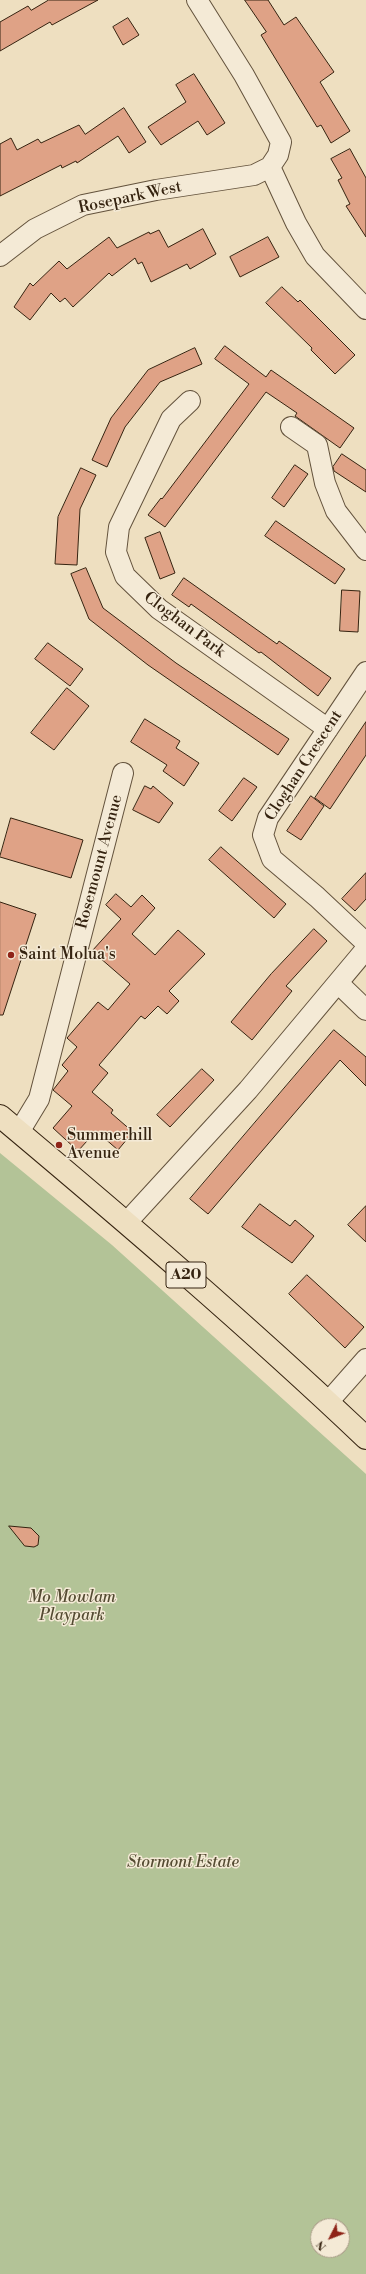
<!DOCTYPE html>
<html>
<head>
<meta charset="utf-8">
<style>
  body { margin:0 }
  #map { position:relative; width:366px; height:2274px; overflow:hidden; background:#eedfc0; font-family:"Libre Bodoni",serif }
  canvas { display:block }
  .north { position:absolute; left:310px; top:2218px; width:40px; height:40px; box-sizing:border-box; background:#f4ead6; border:1px solid #a89a87; border-radius:50%; rotate:228deg; font-size:11px; font-weight:700; line-height:16px; text-align:center; color:#352310 }
  .north::after { content:''; display:block; margin:auto; width:14px; height:18px; background:#8f2418; clip-path:polygon(50% 0,100% 100%,50% 72%,0 100%) }
</style>
</head>
<body>
<div id="map">
<canvas width="366" height="2274"></canvas>
<div class="north">N</div>
</div>
<script>
const ctx = document.querySelector('canvas').getContext('2d');
ctx.lineJoin = 'round';
function paint(path, color) { ctx.fillStyle = color; ctx.fill(path, 'evenodd'); }
function trace(path, color, width, dash) { ctx.strokeStyle = color; ctx.lineWidth = width; ctx.lineCap = dash ? 'butt' : 'round'; ctx.setLineDash(dash || []); ctx.stroke(path); }
function label(font, color, halo, rows, align = 'center') {
  ctx.font = font + ' "Libre Bodoni",serif'; ctx.lineWidth = 3; ctx.setLineDash([]); ctx.textBaseline = 'middle'; ctx.strokeStyle = halo; ctx.fillStyle = color; for (const [text, x, y, turn = 0] of rows) {
    ctx.save(); ctx.translate(x, y); ctx.rotate((+turn || 0) * Math.PI / 180); ctx.textAlign = isNaN(turn) ? turn : align; if (halo) ctx.strokeText(text, 0, 0); ctx.fillText(text, 0, 0); ctx.restore();
  }
}
const green = new Path2D(`
  M 0,1153 L 112,1245 L 366,1474 L 366,2274 L 0,2274 ZM 318,2226 L 342,2226 L 342,2250 L 318,2250 Z`);
const building = new Path2D(`
  M 49,0 L 98,0 L 52,25 L 50,22 L 0,51 L 0,22 L 28,6 L 31,10 Z
  M 245,0 L 268,0 L 284,25 L 296,17 L 334,72 L 320,82 L 350,131 L 331,143 L 321,125 L 317,127 L 261,35 L 266,32 Z
  M 128,18 L 139,35 L 123,45 L 113,27 Z
  M 194,74 L 225,123 L 207,135 L 198,121 L 161,145 L 148,127 L 186,102 L 176,85 Z
  M 124,108 L 146,142 L 129,153 L 118,136 L 77,163 L 76,161 L 62,168 L 61,165 L 0,196 L 0,144 L 11,138 L 17,150 L 38,139 L 41,143 L 79,125 L 85,134 Z
  M 350,149 L 366,178 L 366,237 L 346,206 L 350,204 L 338,180 L 342,178 L 331,159 Z
  M 203,229 L 216,254 L 190,269 L 187,264 L 151,282 L 142,262 L 138,264 L 135,258 L 112,276 L 109,273 L 73,307 L 65,298 L 60,302 L 51,293 L 30,320 L 14,307 L 30,283 L 33,286 L 59,261 L 67,269 L 109,237 L 117,248 L 149,232 L 150,234 L 159,230 L 168,247 Z
  M 268,237 L 279,257 L 240,277 L 230,257 Z
  M 282,287 L 298,302 L 300,300 L 355,355 L 335,374 L 311,350 L 312,348 L 266,303 Z
  M 225,346 L 266,377 L 271,370 L 354,428 L 340,448 L 295,416 L 297,413 L 266,392 L 165,527 L 148,515 L 161,498 L 162,499 L 249,384 L 215,359 Z
  M 195,348 L 202,364 L 160,382 L 125,427 L 107,467 L 92,460 L 111,418 L 148,370 Z
  M 342,454 L 366,470 L 366,492 L 334,471 L 333,467 Z
  M 295,465 L 308,474 L 284,507 L 272,498 Z
  M 81,468 L 96,475 L 80,509 L 77,565 L 55,564 L 58,517 Z
  M 276,521 L 345,569 L 335,584 L 265,536 Z
  M 160,532 L 175,573 L 160,579 L 145,538 Z
  M 86,568 L 103,608 L 176,663 L 289,739 L 278,755 L 148,665 L 89,619 L 71,574 Z
  M 184,578 L 277,644 L 279,641 L 331,678 L 318,696 L 261,652 L 259,653 L 191,604 L 189,607 L 172,595 Z
  M 342,590 L 360,591 L 358,632 L 340,631 Z
  M 48,643 L 83,669 L 70,686 L 35,659 Z
  M 67,688 L 89,706 L 54,750 L 31,733 Z
  M 145,719 L 180,741 L 176,748 L 199,763 L 184,786 L 163,771 L 167,765 L 131,742 Z
  M 366,722 L 366,755 L 330,809 L 315,798 Z
  M 244,778 L 257,787 L 232,821 L 219,811 Z
  M 145,786 L 151,789 L 153,786 L 173,803 L 159,823 L 133,810 Z
  M 311,796 L 324,806 L 301,840 L 287,831 Z
  M 11,818 L 83,840 L 71,878 L 0,857 Z
  M 221,847 L 286,904 L 274,918 L 209,860 Z
  M 366,873 L 366,899 L 355,911 L 342,899 Z
  M 116,894 L 131,907 L 142,895 L 155,908 L 132,934 L 155,955 L 178,930 L 205,954 L 169,991 L 179,1001 L 167,1014 L 158,1006 L 145,1019 L 141,1016 L 99,1065 L 108,1073 L 92,1092 L 113,1110 L 111,1113 L 133,1132 L 118,1150 L 96,1131 L 78,1151 L 53,1128 L 72,1106 L 53,1090 L 68,1071 L 62,1065 L 77,1047 L 67,1038 L 98,1002 L 108,1010 L 130,984 L 92,951 L 121,919 L 106,905 Z
  M 0,902 L 36,914 L 3,1015 L 0,1015 Z
  M 314,929 L 327,941 L 286,986 L 292,991 L 252,1040 L 231,1022 L 271,974 Z
  M 334,1030 L 366,1057 L 366,1086 L 340,1060 L 208,1214 L 190,1199 Z
  M 202,1069 L 214,1080 L 170,1127 L 157,1115 Z
  M 260,1204 L 290,1226 L 295,1220 L 314,1236 L 292,1263 L 242,1227 Z
  M 366,1206 L 366,1242 L 348,1225 Z
  M 307,1275 L 364,1327 L 345,1348 L 289,1294 Z
  M 9,1526 L 31,1528 L 39,1536 L 38,1545 L 34,1547 L 25,1546 Z`);
const minor = new Path2D(`
  M 270,167 L 296,223 L 315,256 L 366,309
  M 0,256 L 35,229 L 83,205 L 156,190 L 254,175 L 270,167 L 278,155 L 281,142 L 244,75 L 197,0
  M 190,401 L 171,419 L 119,527 L 116,552 L 125,576 L 159,609 L 328,729
  M 291,427 L 317,445 L 325,483 L 336,511 L 366,550
  M 366,672 L 268,818 L 263,835 L 272,859 L 317,897 L 366,943
  M 338,983 L 366,1010
  M 19,1132 L 39,1099 L 123,773
  M 126,1223 L 248,1090 L 366,949
  M 329,1401 L 366,1359`);
const highway = new Path2D(`
  M 0,1116 C 124,1220 248,1326 366,1438`);
const markers = [
  [11,955,4,"#8f2418"],
  [59,1145,4,"#8f2418"]
];
const shields = [
  [186,1275,40]
];
const shieldNames = [
  ["A20",186,1275]
];
const streetNames = [
  ["Rosepark West",130,198,-12],
  ["Cloghan Park",184,625,37],
  ["Cloghan Crescent",304,766,-57],
  ["Rosemount Avenue",100,862,-75]
];
const poiNames = [
  ["Saint Molua's",19,955],
  ["Summerhill",67,1136],
  ["Avenue",67,1154]
];
const parkNames = [
  ["Mo Mowlam",72,1598],
  ["Playpark",72,1616],
  ["Stormont Estate",183,1863]
];
paint(green, '#b3c397');
paint(building, '#dfa286');
trace(building, '#352310', 1);
trace(minor, '#63523c', 22);
trace(highway, '#352310', 24);
trace(minor, '#f4ead6', 20);
trace(highway, '#eedfc0', 22);
for (const [x, y, r, color] of markers) { const dot = new Path2D(); dot.arc(x, y, r, 0, 2 * Math.PI); ctx.fillStyle = color; ctx.fill(dot); trace(dot, '#f4ead6', 1.5); }
for (const [x, y, w] of shields) { const box = new Path2D(); box.roundRect(x - w / 2, y - 13, w, 26, 3); ctx.fillStyle = '#f4ead6'; ctx.fill(box); trace(box, '#352310', 1); }
label('bold 15px', '#352310', null, shieldNames);
label('16px', '#352310', '#f4ead6', streetNames);
label('16px', '#352310', '#f4ead6', poiNames, 'left');
label('italic 16px', '#544b32', '#f4ead6', parkNames);
</script>
</body>
</html>
